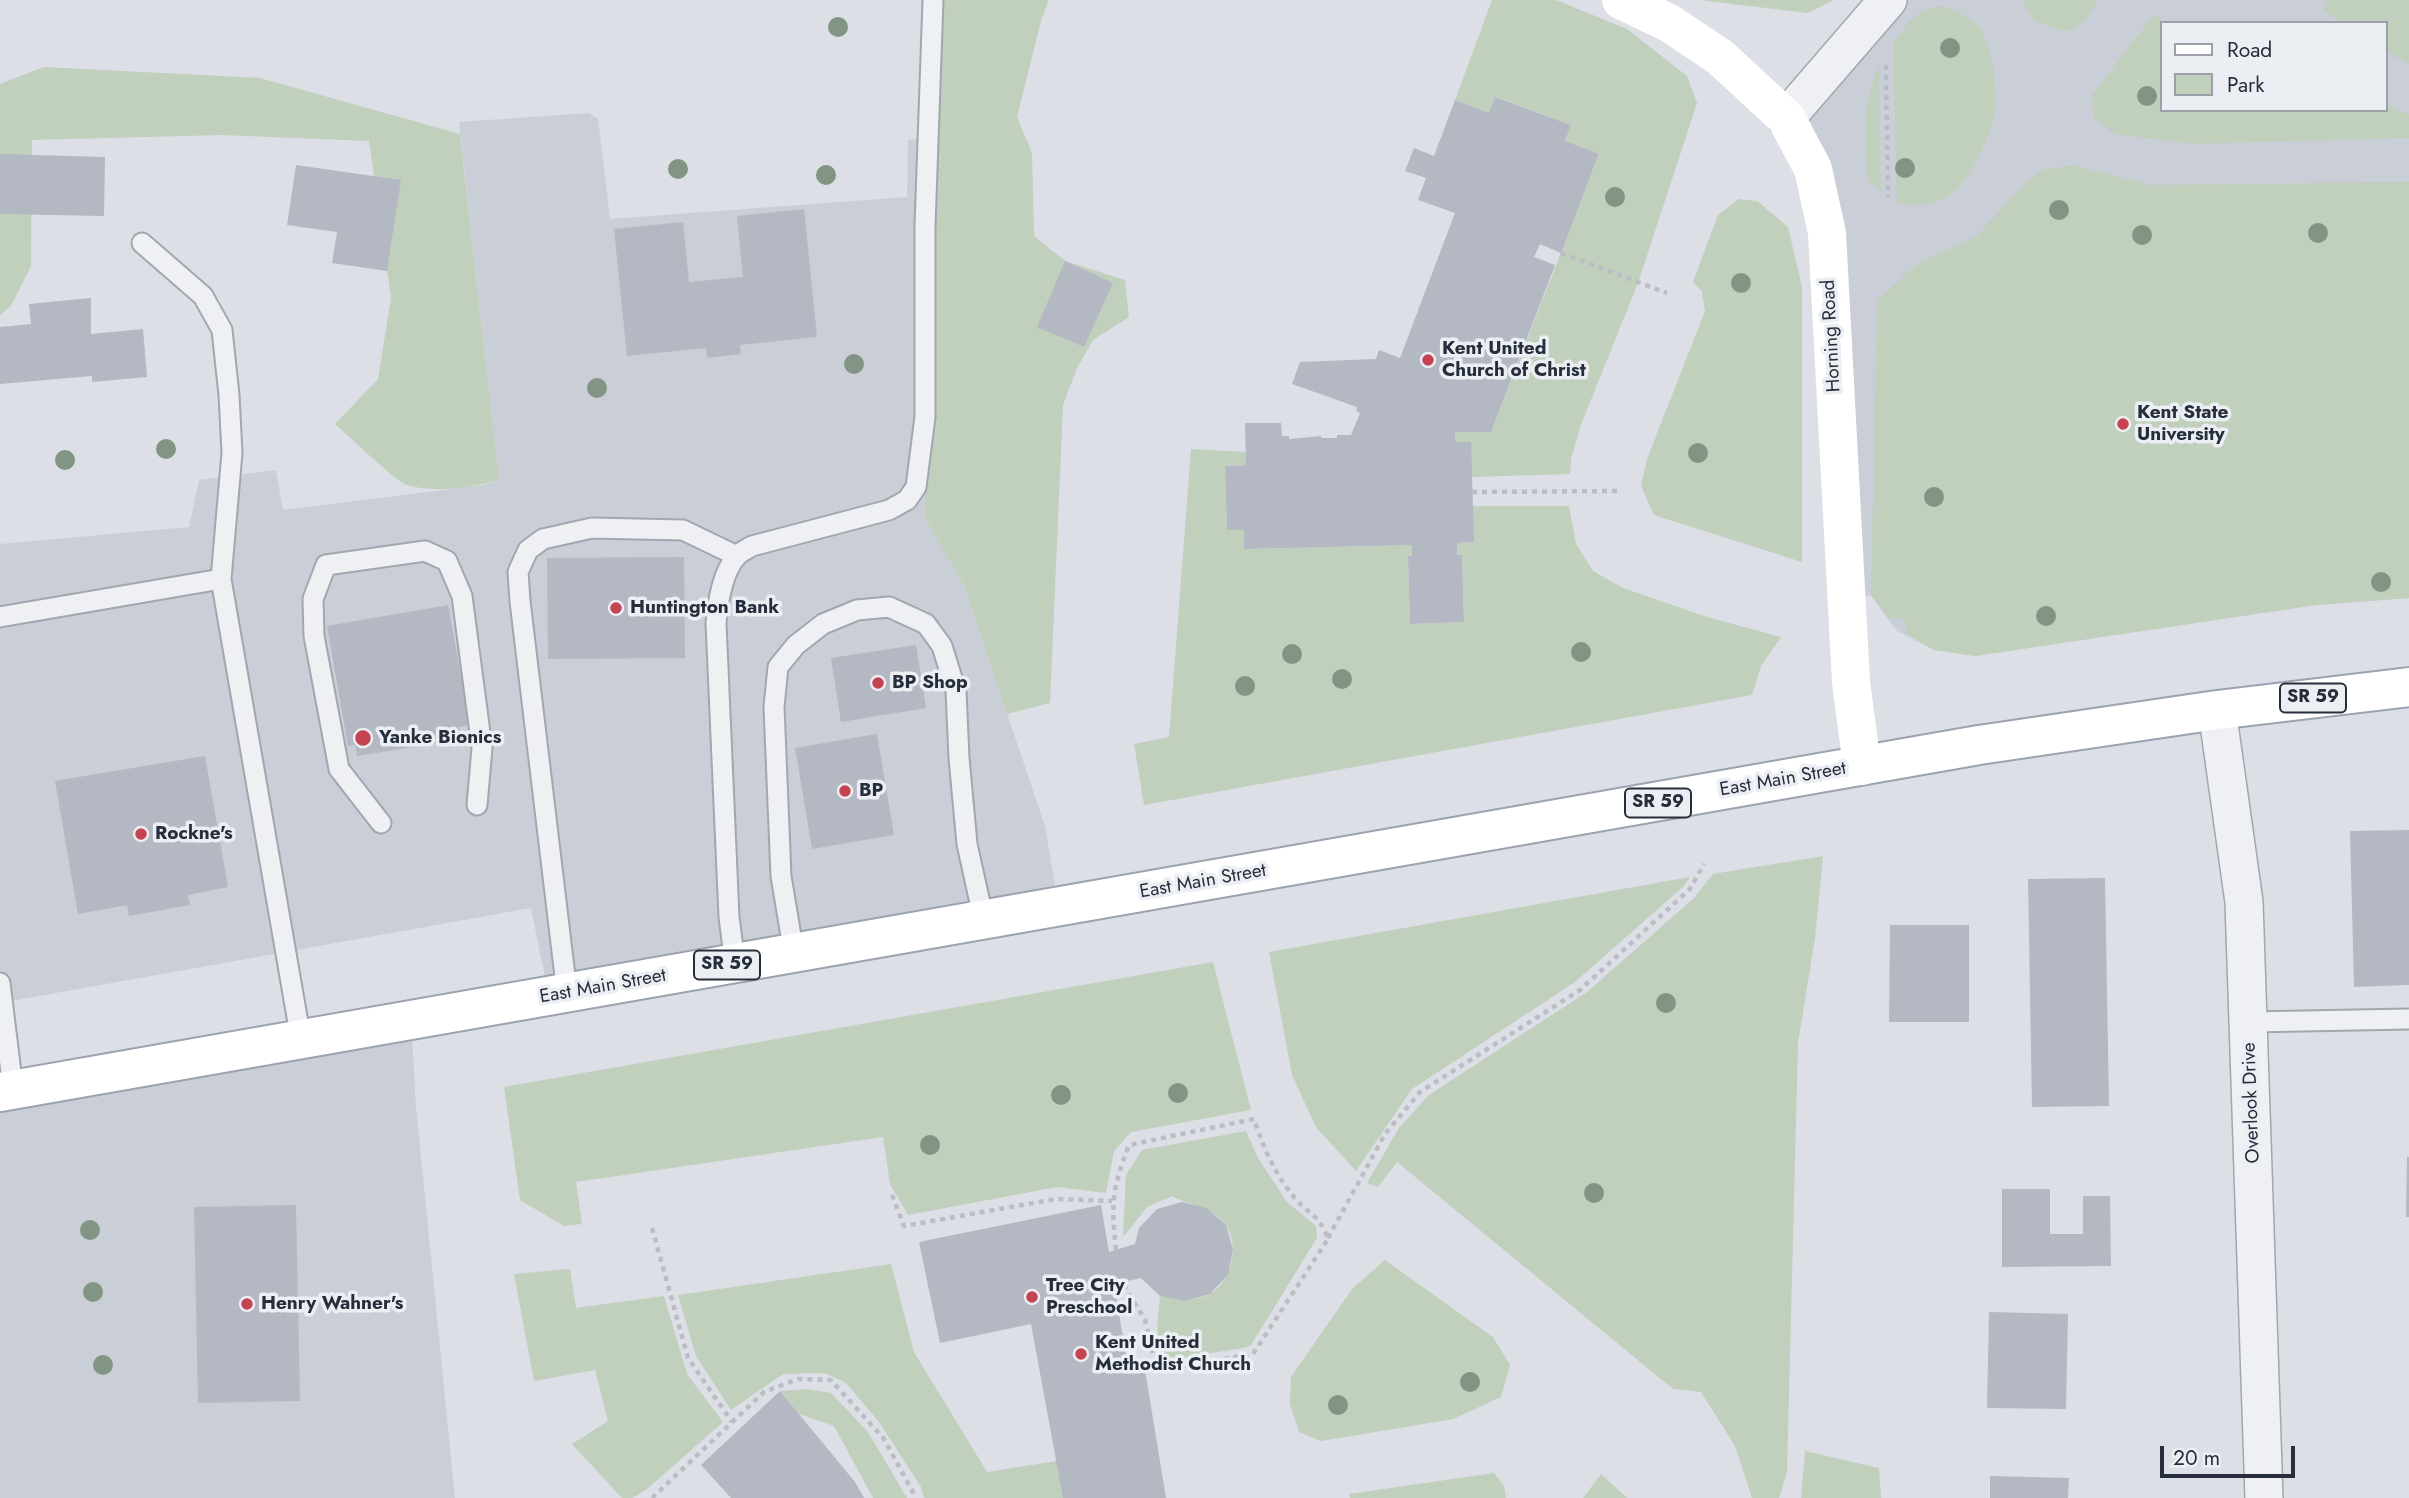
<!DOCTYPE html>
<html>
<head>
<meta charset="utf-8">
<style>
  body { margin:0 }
  #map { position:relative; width:2409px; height:1498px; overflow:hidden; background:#dcdfe5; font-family:Jost,sans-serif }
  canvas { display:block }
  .legend { position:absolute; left:2160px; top:21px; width:228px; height:91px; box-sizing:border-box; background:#ebeef3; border:2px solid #9ca1a9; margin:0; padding:9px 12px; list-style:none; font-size:21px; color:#262d3b }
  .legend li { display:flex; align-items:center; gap:14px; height:35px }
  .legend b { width:35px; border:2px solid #9ca1a9 }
  .scale { position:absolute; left:2160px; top:1446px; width:135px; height:32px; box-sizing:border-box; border:4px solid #262d3b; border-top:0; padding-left:9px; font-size:21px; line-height:24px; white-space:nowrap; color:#262d3b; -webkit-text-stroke:5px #ebeef3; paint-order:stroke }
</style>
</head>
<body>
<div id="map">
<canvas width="2409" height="1498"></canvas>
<ul class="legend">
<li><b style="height:9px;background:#fff"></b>Road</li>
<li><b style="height:19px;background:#c1cfbd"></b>Park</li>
</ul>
<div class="scale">20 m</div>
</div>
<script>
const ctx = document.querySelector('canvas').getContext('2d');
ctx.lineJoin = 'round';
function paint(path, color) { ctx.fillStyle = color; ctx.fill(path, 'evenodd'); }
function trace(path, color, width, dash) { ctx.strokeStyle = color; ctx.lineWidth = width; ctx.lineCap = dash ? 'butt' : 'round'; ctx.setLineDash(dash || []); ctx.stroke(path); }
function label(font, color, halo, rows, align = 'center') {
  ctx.font = font + ' Jost,sans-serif'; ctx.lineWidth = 7; ctx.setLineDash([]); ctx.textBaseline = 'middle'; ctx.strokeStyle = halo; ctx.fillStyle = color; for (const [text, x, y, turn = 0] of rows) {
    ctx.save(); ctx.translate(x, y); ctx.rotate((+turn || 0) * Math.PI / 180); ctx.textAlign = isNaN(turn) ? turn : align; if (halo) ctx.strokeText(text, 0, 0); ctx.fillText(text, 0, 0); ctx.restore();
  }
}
const built = new Path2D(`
  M 1888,0 L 2409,0 L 2409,598 L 2316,605 L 1975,656 L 1934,650 L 1897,631 L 1871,595 L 1846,601 L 1828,253 L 1786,118 ZM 2162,23 L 2386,23 L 2386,110 L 2162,110 Z
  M 589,113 L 598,119 L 610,219 L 907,197 L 908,140 L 928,138 L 925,518 L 964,586 L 1045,826 L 1059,908 L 549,997 L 531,908 L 0,1003 L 0,544 L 189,527 L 199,480 L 276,470 L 283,510 L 484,485 L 499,479 L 459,122 Z
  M 411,1020 L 416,1107 L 455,1498 L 0,1498 L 0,1092 Z`);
const green = new Path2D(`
  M 933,0 L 1049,0 L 1041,21 L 1017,117 L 1032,153 L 1034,236 L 1065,261 L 1125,280 L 1129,317 L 1093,340 L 1077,368 L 1063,405 L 1050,703 L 1007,714 L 964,586 L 925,518 L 925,393 Z
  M 1492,0 L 1556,0 L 1627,29 L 1687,76 L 1697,103 L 1638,283 L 1580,427 L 1571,459 L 1570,474 L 1471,477 L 1471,442 L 1456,442 L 1455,432 L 1491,432 L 1599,155 L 1565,141 L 1571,125 L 1496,97 L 1489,113 L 1455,100 Z
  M 1699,0 L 1834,0 L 1808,13 Z
  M 2022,0 L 2098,0 L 2086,19 L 2073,30 L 2061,31 L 2034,20 Z
  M 2329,0 L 2409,0 L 2409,65 L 2386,51 L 2386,23 L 2342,23 L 2324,11 Z
  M 1943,6 C 1955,11 1971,17 1980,28 C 1992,44 1998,92 1995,112 C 1991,135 1971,177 1953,192 C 1937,207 1916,206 1897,203 L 1893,43 L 1910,21 L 1924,9 Z
  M 2154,15 L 2167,23 L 2162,23 L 2162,110 L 2386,110 L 2386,105 L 2409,115 L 2409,138 L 2192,144 L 2115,134 L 2093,118 L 2092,95 Z
  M 1879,65 L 1881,192 L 1868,180 C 1864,138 1862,105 1879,65 Z
  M 44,67 L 260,78 L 460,134 L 499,479 C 473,489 434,493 407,485 C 396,482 348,435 335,424 L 378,379 L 391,298 L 369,141 L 222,135 L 32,140 L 31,266 L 11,306 L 0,315 L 0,84 Z
  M 2074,165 L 2149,185 L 2409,182 L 2409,598 L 2316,605 L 1975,656 L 1934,650 L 1906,633 L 1905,620 L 1887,617 L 1871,595 L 1877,301 L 1917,264 L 1977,236 L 2020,188 L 2042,170 Z
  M 1739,199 L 1757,201 L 1788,227 L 1802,287 L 1802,562 L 1654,515 L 1641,486 L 1647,459 L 1705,311 L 1702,291 L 1693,282 L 1718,215 Z
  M 1191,449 L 1246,452 L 1246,465 L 1225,466 L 1227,530 L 1244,530 L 1244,549 L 1412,545 L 1412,556 L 1408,557 L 1410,624 L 1464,622 L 1462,555 L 1457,555 L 1457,543 L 1474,542 L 1472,506 L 1569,506 L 1576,544 L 1593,571 L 1623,588 L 1707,617 L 1781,637 L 1761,666 L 1752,695 L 1144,805 L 1134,744 L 1169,737 Z
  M 1823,856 L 1815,938 L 1798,1043 L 1787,1472 L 1779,1498 L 1752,1498 L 1735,1446 L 1701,1392 L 1673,1389 L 1397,1162 L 1378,1187 L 1367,1183 L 1399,1128 L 1429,1095 L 1587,992 L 1694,898 L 1713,874 Z
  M 1690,877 L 1684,886 L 1575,982 L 1412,1089 L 1356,1171 L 1316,1127 L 1292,1075 L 1269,952 Z
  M 1213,962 L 1251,1110 L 1131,1132 L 1114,1151 L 1106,1193 L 1057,1187 L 908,1215 L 890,1184 L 883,1137 L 576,1182 L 582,1224 L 564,1226 L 520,1200 L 504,1087 Z
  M 1246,1131 L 1258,1158 L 1287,1202 L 1316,1226 L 1317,1238 L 1251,1345 L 1243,1348 L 1168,1360 C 1153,1341 1158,1319 1160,1296 C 1177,1299 1191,1302 1208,1295 C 1232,1284 1241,1243 1224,1223 C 1209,1204 1191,1207 1172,1196 L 1147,1207 L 1123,1237 L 1126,1175 L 1142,1150 Z
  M 1385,1260 L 1493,1337 L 1510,1365 L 1501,1397 L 1453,1419 L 1321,1441 L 1299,1432 L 1290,1404 L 1291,1377 L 1352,1289 Z
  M 891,1264 L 914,1352 L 987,1472 L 1057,1461 L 1064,1498 L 924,1498 L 921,1487 L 879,1422 L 846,1383 L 825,1373 L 783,1374 L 731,1410 L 696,1356 L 678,1295 Z
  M 570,1269 L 576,1308 L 664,1296 L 687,1374 L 723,1422 L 646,1490 L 632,1498 L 622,1498 L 572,1444 L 608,1421 L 595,1370 L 534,1381 L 514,1274 Z
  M 806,1389 L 831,1393 L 868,1432 L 907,1498 L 873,1498 L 834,1426 L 799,1414 L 780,1391 Z
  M 1805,1451 L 1879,1468 L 1881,1498 L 1801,1498 Z
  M 1494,1473 L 1504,1486 L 1506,1498 L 1350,1498 L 1349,1494 Z
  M 1601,1474 L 1627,1498 L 1583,1498 Z`);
const building = new Path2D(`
  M 1495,97 L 1571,125 L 1565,141 L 1599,154 L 1561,253 L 1540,244 L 1534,257 L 1555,265 L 1491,432 L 1455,432 L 1456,442 L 1471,442 L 1474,542 L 1457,543 L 1457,555 L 1462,555 L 1464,622 L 1410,624 L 1408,556 L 1412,556 L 1412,545 L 1244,549 L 1244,530 L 1227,530 L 1225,466 L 1246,465 L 1245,423 L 1281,423 L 1282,436 L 1289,436 L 1289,439 L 1321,436 L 1321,438 L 1337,438 L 1337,435 L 1351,435 L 1360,413 L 1356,411 L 1357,407 L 1292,384 L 1300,362 L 1376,359 L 1379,350 L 1400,358 L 1455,213 L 1418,200 L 1426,178 L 1405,171 L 1414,148 L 1434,156 L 1455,100 L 1489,113 Z
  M 0,154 L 105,157 L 104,216 L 0,214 Z
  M 296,165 L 401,180 L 387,271 L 332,263 L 337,232 L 287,225 Z
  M 804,209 L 817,337 L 740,345 L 741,354 L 707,358 L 706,348 L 627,356 L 614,229 L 683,222 L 689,282 L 743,277 L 737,216 Z
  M 1065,261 L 1113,283 L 1084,347 L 1037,327 Z
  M 91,298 L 91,334 L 143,329 L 147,377 L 92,382 L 92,376 L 0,384 L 0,327 L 31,324 L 29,304 Z
  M 684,557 L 685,658 L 548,659 L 547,558 Z
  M 448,605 L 470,725 L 459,727 L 462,739 L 357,756 L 355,745 L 348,746 L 327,626 Z
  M 916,645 L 926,708 L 841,722 L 831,658 Z
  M 877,734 L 894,835 L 812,849 L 795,748 Z
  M 205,756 L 228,887 L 188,895 L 190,905 L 129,916 L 127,905 L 78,914 L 55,781 Z
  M 2409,830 L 2409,985 L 2354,987 L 2350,831 Z
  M 2105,878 L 2109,1106 L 2032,1107 L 2028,879 Z
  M 1890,925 L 1969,925 L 1969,1022 L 1889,1022 Z
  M 2407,1157 L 2409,1157 L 2409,1217 L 2406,1217 Z
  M 2002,1189 L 2050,1189 L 2050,1234 L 2083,1234 L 2083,1196 L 2110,1196 L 2111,1266 L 2002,1267 Z
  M 1182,1202 L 1207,1208 L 1226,1225 L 1233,1250 L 1228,1275 L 1210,1294 L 1185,1301 L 1160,1296 L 1141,1278 L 1114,1284 L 1128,1367 L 1144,1364 L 1166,1498 L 1063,1498 L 1031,1324 L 940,1343 L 919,1242 L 1101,1205 L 1109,1252 L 1135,1244 L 1139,1228 L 1157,1209 Z
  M 296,1205 L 300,1401 L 198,1403 L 194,1207 Z
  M 1989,1312 L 2068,1314 L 2066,1409 L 1987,1408 Z
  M 780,1391 L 855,1482 L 864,1498 L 731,1498 L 701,1465 Z
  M 1990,1476 L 2069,1478 L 2068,1498 L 1990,1498 Z`);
const path = new Path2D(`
  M 1886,65 L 1888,197
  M 1561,253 L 1667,293
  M 1472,492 L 1620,491
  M 892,1195 L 904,1226 L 1056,1199 L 1112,1201
  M 652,1228 L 688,1358 L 732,1422
  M 1328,1238 L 1385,1134 L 1420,1092 L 1580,990 L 1690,889 L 1704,864
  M 1116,1250 C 1111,1203 1112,1189 1129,1145 L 1254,1119 C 1263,1147 1275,1174 1294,1197 C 1309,1216 1318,1212 1328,1239 L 1253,1354 L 1157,1370 L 1145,1320 L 1122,1282
  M 1235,1357 L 1236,1368
  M 652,1498 L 764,1392 L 798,1379 L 831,1380 L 884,1439 L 916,1498`);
const lane = new Path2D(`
  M 142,243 L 203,296 L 222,330 L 229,395 L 232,453 L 221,579
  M 0,617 L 221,579 L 301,1040
  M 381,823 L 339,769 L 314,636 L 313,599 L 326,565 L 425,551 L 447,561 L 462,596 L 482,748 L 477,805
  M 794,954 L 781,876 L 774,707 L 778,667 L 796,645 L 823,624 L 857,610 L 889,607 L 926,624 L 942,646 L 956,691 L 959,758 L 967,844 L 984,921
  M 735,964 L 729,917 L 716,623 C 718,602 722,572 737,556 C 740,552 747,549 752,546 L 889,510 L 907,500 L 916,487 L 925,417 L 925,226 L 933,0
  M 0,983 L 13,1089
  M 567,993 L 520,601 L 518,572 L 528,550 L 543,539 L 592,528 L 683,530 L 737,556
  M 2249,1022 L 2409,1019`);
const street = new Path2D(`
  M 1786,118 L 1888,0
  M 2217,710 L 2244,902 L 2264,1498`);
const secondary = new Path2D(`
  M 1621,0 L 1669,23 L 1720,57 L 1786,118 L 1813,169 L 1827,233 L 1851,682 L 1862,766`);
const primary = new Path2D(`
  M 0,1092 L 1979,745 L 2217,710 L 2409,687`);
const trees = [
  [838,27],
  [1950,48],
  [2147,96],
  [1905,168],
  [678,169],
  [826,175],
  [1615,197],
  [2059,210],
  [2318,233],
  [2142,235],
  [1741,283],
  [854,364],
  [597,388],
  [166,449],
  [1698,453],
  [65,460],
  [1934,497],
  [2381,582],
  [2046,616],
  [1581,652],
  [1292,654],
  [1342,679],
  [1245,686],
  [1666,1003],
  [1178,1093],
  [1061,1095],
  [930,1145],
  [1594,1193],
  [90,1230],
  [93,1292],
  [103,1365],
  [1470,1382],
  [1338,1405]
];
const markers = [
  [1428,360,7,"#c64452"],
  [2123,424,7,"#c64452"],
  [616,608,7,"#c64452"],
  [878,683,7,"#c64452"],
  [363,738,9,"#c64452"],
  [845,791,7,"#c64452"],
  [141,834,7,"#c64452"],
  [1032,1297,7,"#c64452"],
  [247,1304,7,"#c64452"],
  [1081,1354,7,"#c64452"]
];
const shields = [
  [2313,698,66],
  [1658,803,66],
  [727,965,66]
];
const shieldNames = [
  ["SR 59",2313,698],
  ["SR 59",1658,803],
  ["SR 59",727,965]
];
const streetNames = [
  ["Horning Road",1832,336,-93],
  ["East Main Street",1783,780,-10],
  ["East Main Street",1203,882,-10],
  ["East Main Street",603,987,-10],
  ["Overlook Drive",2252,1103,-92]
];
const poiNames = [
  ["Kent United",1442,349],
  ["Church of Christ",1442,371],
  ["Kent State",2137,413],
  ["University",2137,435],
  ["Huntington Bank",630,608],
  ["BP Shop",892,683],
  ["Yanke Bionics",379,738],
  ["BP",859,791],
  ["Rockne's",155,834],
  ["Tree City",1046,1286],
  ["Preschool",1046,1308],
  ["Henry Wahner's",261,1304],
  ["Kent United",1095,1343],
  ["Methodist Church",1095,1365]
];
paint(built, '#caced7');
paint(green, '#c1cfbd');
paint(building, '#b3b8c2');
trace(lane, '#a2a6af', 23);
trace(street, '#a2a6af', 40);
trace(primary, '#9ca3b0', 42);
trace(path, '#babdc4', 4.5, [5, 5]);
trace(lane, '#eef0f4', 19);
trace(street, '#eef0f4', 37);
trace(secondary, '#fff', 38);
trace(primary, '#fff', 38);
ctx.fillStyle = '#829484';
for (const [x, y] of trees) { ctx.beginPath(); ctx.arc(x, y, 10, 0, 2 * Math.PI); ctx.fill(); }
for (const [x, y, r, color] of markers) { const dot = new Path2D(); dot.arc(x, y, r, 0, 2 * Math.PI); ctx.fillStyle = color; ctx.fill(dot); trace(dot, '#ebeef3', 2.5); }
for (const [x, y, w] of shields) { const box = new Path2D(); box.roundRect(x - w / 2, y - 14.5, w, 29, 5); ctx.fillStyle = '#ebeef3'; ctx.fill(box); trace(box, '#262d3b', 2); }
label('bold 18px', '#262d3b', null, shieldNames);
label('19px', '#262d3b', '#ebeef3', streetNames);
label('bold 19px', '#262d3b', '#ebeef3', poiNames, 'left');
</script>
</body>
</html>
